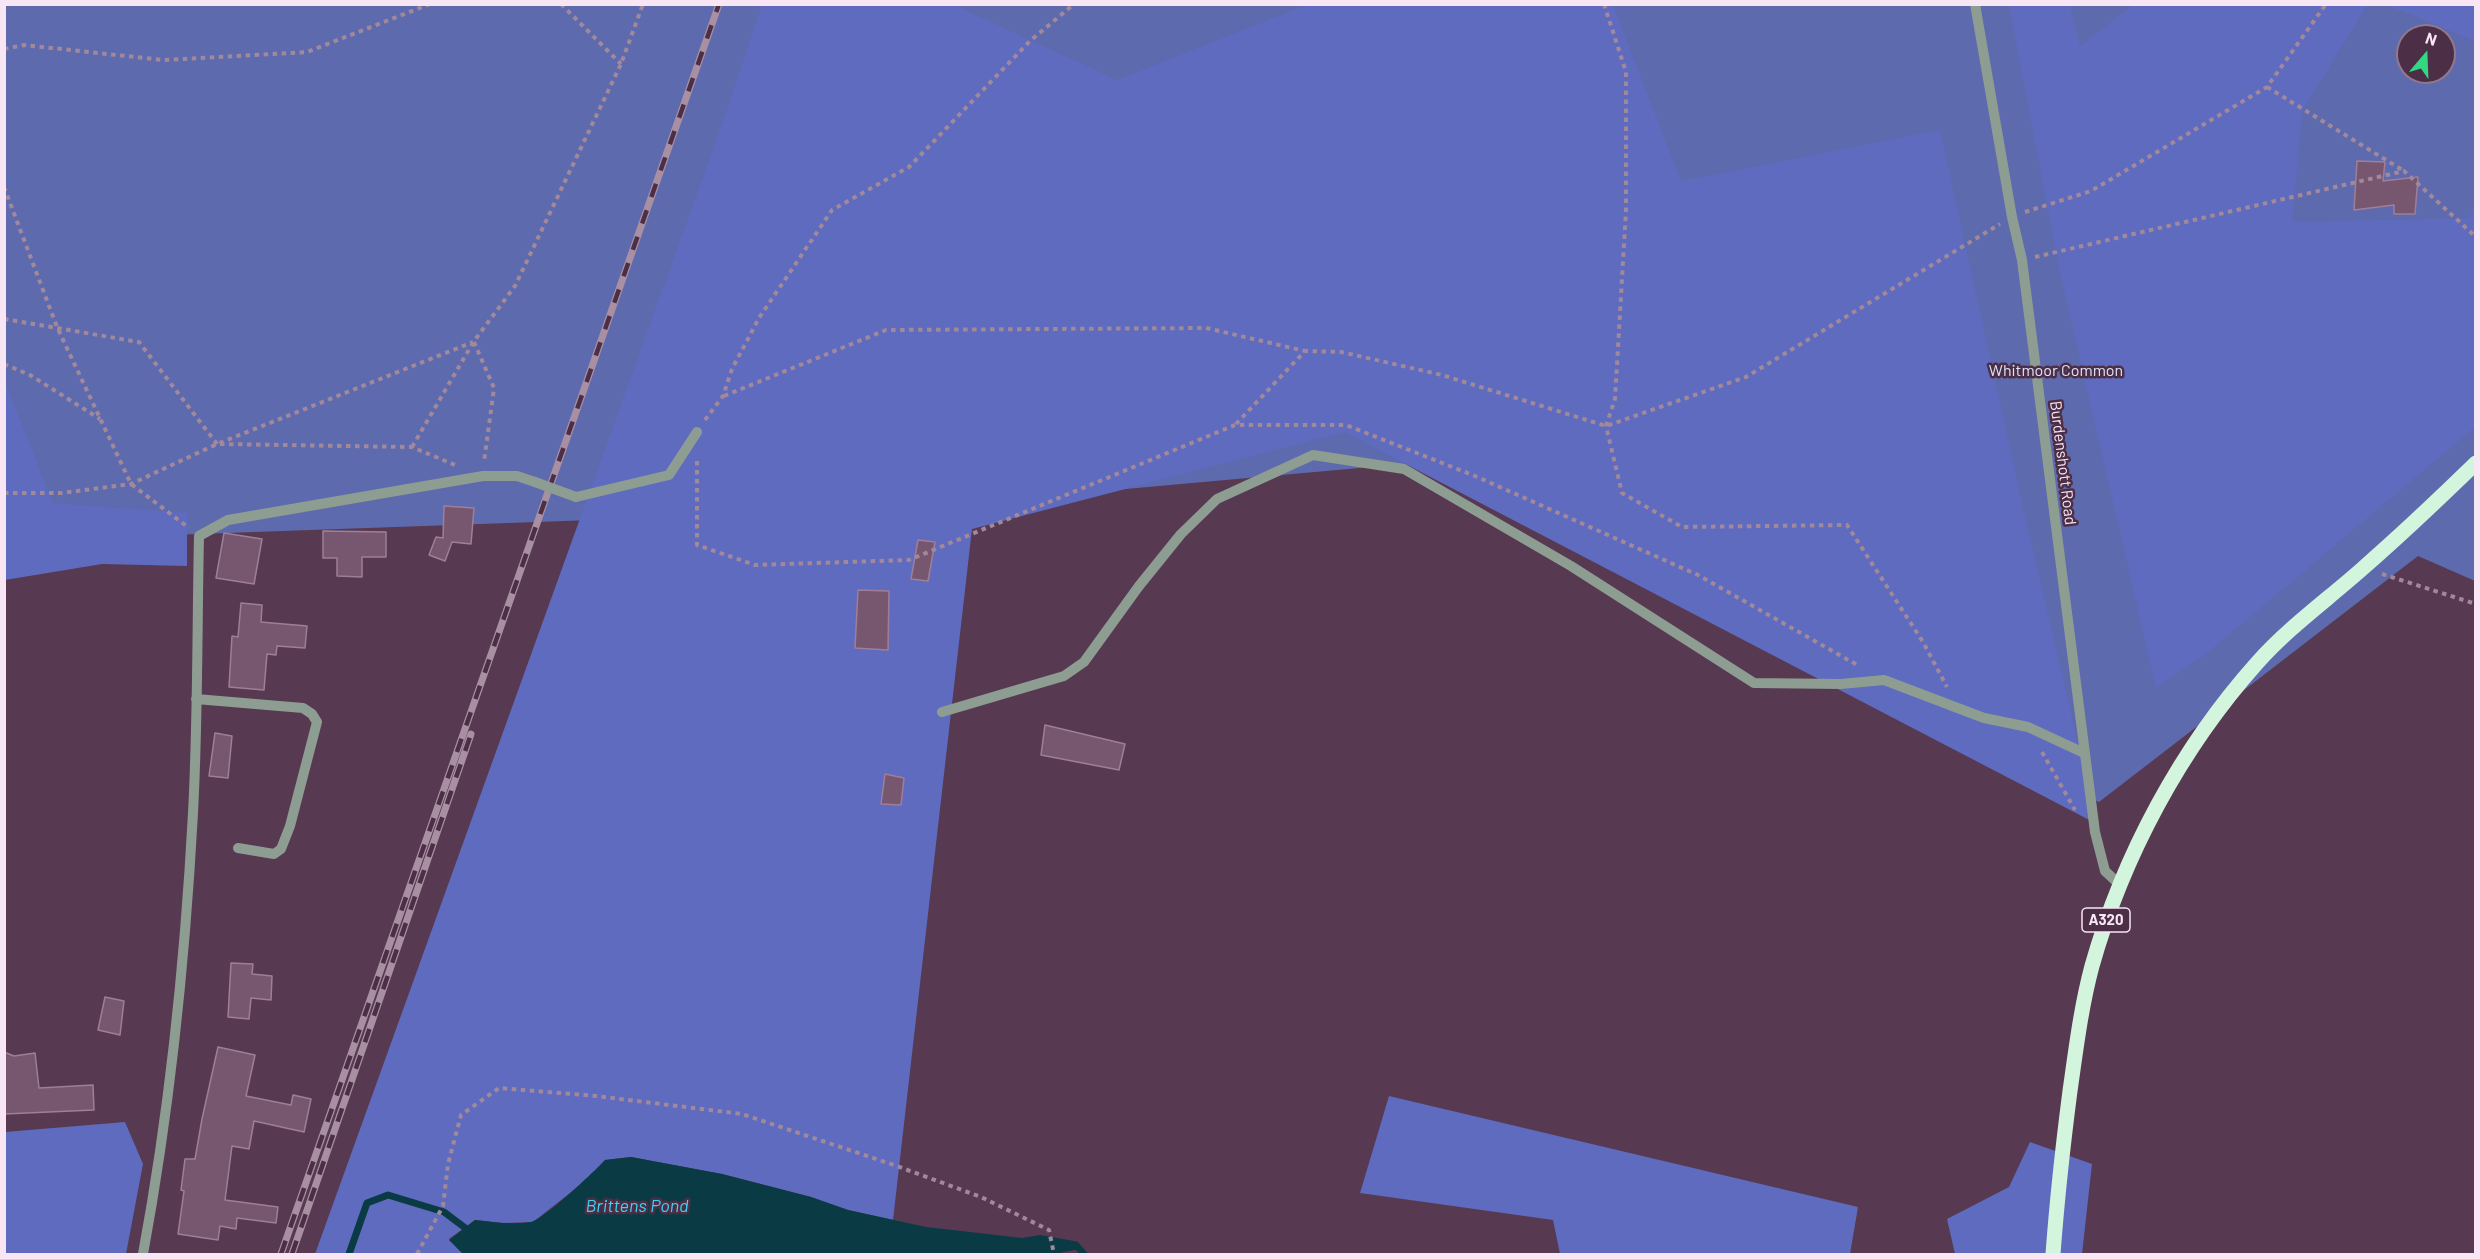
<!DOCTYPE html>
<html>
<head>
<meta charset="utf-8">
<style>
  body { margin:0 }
  #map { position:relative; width:2480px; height:1259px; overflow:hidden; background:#573951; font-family:Barlow,sans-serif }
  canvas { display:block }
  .frame { position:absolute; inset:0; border:6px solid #f9e6f4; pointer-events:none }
  .north { position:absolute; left:2396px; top:24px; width:60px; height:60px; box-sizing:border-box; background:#4c2f46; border:2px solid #91788c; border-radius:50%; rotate:19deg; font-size:16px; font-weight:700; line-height:24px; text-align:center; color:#f9e6f4 }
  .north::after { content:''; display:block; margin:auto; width:21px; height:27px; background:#32d882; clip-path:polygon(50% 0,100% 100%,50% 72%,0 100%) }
</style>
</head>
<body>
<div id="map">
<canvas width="2480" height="1259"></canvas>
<div class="frame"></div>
<div class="north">N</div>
</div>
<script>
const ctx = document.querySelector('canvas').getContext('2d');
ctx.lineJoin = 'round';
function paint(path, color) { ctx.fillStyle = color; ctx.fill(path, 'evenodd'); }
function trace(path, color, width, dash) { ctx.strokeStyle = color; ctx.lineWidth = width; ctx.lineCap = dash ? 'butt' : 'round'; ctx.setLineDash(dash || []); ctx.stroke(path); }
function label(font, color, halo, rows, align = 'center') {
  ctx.font = font + ' Barlow,sans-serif'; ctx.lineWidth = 5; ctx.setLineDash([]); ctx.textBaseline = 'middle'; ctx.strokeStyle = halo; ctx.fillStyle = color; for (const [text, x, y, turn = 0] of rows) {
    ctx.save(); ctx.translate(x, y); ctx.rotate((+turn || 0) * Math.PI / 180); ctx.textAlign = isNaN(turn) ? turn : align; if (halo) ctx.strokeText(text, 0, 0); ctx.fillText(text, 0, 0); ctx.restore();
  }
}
const green = new Path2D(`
  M 4,5 L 2475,5 L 2475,581 L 2418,556 L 2099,802 L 1415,463 L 903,509 L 170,535 L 5,573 ZM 2408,36 L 2444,36 L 2444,72 L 2408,72 Z`);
const forest = new Path2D(`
  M 762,5 L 954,5 L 1117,80 L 1306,5 L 1613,5 L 1681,181 L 1940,130 L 2023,508 L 2097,824 L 1344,432 L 972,529 L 893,1220 L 848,1210 L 811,1197 L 722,1174 L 631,1157 L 605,1160 L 588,1179 L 533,1222 L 503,1223 L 475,1220 L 449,1239 L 463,1254 L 315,1254 L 725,116 Z
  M 2009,5 L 2070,5 L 2080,46 L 2133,5 L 2367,5 L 2302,111 L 2292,222 L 2469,218 L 2475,204 L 2475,427 L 2206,654 L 2156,688 L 2060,273 Z
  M 2387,5 L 2475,5 L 2475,41 Z
  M 4,379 L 53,503 L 187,513 L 187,566 L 102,564 L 5,580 Z
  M 1389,1096 L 1858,1207 L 1850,1254 L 1560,1254 L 1553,1220 L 1360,1193 Z
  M 125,1122 L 143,1164 L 126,1254 L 5,1254 L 5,1132 Z
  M 2030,1142 L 2092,1164 L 2082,1254 L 1955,1254 L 1947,1219 L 2009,1187 Z`);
const water = new Path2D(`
  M 631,1157 L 722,1174 L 811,1197 L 848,1210 L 926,1227 L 1022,1238 L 1040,1235 L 1074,1241 L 1079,1249 L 1055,1254 L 463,1254 L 449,1240 L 475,1220 C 493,1222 512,1225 531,1222 C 543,1220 595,1171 605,1160 Z`);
const stream = new Path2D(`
  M 1076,1245 L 1084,1254
  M 349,1254 L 367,1203 L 388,1195 L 444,1212 L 468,1230`);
const building = new Path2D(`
  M 2357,161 L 2385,162 L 2383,181 L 2418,177 L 2415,214 L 2394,214 L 2394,205 L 2354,210 Z
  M 444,506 L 474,508 L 471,544 L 452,542 L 445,561 L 429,555 L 436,537 L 443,538 Z
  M 323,531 L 386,532 L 386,557 L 362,557 L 362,577 L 337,576 L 337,558 L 323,558 Z
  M 224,533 L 262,539 L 254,584 L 216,578 Z
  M 918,540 L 935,542 L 928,581 L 911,579 Z
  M 858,590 L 889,591 L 888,650 L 855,648 Z
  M 241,603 L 262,605 L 261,622 L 307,626 L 305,648 L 277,646 L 276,655 L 267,654 L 264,690 L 229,687 L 232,636 L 238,637 Z
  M 1045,725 L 1125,744 L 1119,770 L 1041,755 Z
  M 215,733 L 232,736 L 228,778 L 209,776 Z
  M 885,774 L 904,778 L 901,805 L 881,804 Z
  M 231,963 L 253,964 L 252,974 L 272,976 L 271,1000 L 251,998 L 249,1019 L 228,1017 Z
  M 105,997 L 124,1001 L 120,1035 L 98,1030 Z
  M 218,1047 L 255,1055 L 246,1096 L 291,1105 L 293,1095 L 311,1099 L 304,1132 L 254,1121 L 249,1149 L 232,1146 L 225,1200 L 278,1207 L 276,1223 L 237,1218 L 236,1229 L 220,1226 L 218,1240 L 178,1234 L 184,1191 L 181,1190 L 185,1159 L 195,1159 L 202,1119 Z
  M 4,1052 L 14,1056 L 35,1053 L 39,1088 L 93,1085 L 94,1110 L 4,1114 Z`);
const path = new Path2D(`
  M 561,4 L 621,64
  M 1604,4 L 1626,72 L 1626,210 L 1615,399 L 1606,426 L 1622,493 L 1682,527 L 1847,525 L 1923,642 L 1947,687
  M 4,49 L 24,45 L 163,60 L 307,52 L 430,4
  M 2267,87 L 2404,171
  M 4,187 L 57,327 L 131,484 L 189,528
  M 2025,212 L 2091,191 L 2267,87 L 2326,4
  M 2035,257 L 2404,171 L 2476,237
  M 4,319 L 139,342 L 217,444
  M 474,342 L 494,388 L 484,462
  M 4,364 L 30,375 L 100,419
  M 724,396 L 886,330 L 1206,328 L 1305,351
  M 705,420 L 723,396 L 732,369 L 759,318 L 832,210 L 909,167 L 1030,41 L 1074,4
  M 1236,424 L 1305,351 L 1341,352 L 1442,375 L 1606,426 L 1746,377 L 2000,224
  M 220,444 L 412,447 L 455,465
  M 412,447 L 474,341 L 515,286 L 621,64 L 643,4
  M 697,461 L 697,545 L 755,565 L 909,560 L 1235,425 L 1346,425 L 1475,476 L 1698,575 L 1859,666
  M 4,493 L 62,493 L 131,484 L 217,444 L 473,342
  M 2382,574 L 2476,604
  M 2042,752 L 2075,810
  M 417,1254 L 443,1206 L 448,1164 L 461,1115 L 499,1088 L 596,1096 L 742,1114 L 894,1165 L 981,1197 L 1049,1230 L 1054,1254`);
const minor = new Path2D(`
  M 1975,4 L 2012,217 L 2022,260 L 2095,832 L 2105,871 L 2119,884
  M 576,497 L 669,475 L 697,432
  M 196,699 L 303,708 L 312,714 L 317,722 L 290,826 L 281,849 L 274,854 L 238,848
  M 942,712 L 1064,676 L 1084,662 L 1139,586 L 1181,534 L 1217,499 L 1313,455 L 1404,469 L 1571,566 L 1754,683 L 1841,684 L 1884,680 L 1984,718 L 2028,727 L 2084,753
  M 143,1254 C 170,1108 185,961 193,813 C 198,721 197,628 199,536 L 228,520 L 483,476 L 517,476 L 535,482`);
const major = new Path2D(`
  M 2053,1254 C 2057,1200 2063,1145 2070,1091 C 2076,1049 2081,1007 2092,966 C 2123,856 2181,748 2257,663 C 2288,628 2327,600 2362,569 C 2401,535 2439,499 2476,463`);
const rail = new Path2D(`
  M 281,1254 L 719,4
  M 292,1254 L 471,734`);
const minorBridge = new Path2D(`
  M 535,482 L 576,497`);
const shields = [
  [2106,920,48]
];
const shieldNames = [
  ["A320",2106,920]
];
const parkNames = [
  ["Whitmoor Common",2056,371]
];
const streetNames = [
  ["Burdenshott Road",2063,463,83]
];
const waterNames = [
  ["Brittens Pond",637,1206]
];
paint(green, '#5e6aae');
paint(forest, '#5e6bbf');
paint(water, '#0a3b44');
trace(stream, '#0a3b44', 7);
paint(building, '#775770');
trace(building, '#a07e98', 1.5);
trace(path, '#a1889b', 4, [4.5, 4.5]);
trace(minor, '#8d9d92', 10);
trace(major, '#d3f5dd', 15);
trace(rail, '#a88fa2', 7);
trace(rail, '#4c2f46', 4.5, [14]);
trace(minorBridge, '#8d9d92', 10);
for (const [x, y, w] of shields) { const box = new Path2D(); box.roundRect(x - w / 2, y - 12, w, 24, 4.5); ctx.fillStyle = '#4c2f46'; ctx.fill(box); trace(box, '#f9e6f4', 1.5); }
label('bold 15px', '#f9e6f4', null, shieldNames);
label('16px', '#dce2f9', '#4c2f46', parkNames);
label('16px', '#f9e6f4', '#4c2f46', streetNames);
label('italic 18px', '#3dd3f1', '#4c2f46', waterNames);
</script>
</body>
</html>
